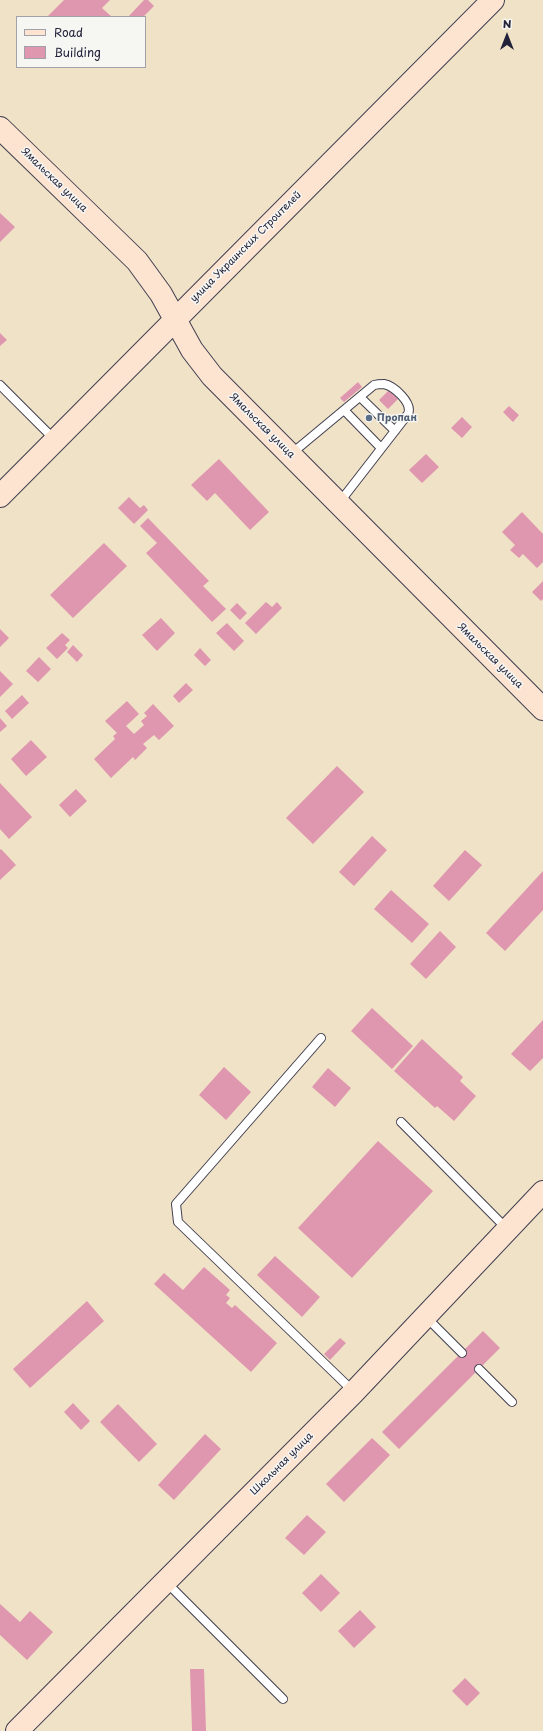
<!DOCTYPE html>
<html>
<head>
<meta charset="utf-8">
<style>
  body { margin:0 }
  #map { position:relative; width:543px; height:1731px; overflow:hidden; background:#f0e2c6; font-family:"Playpen Sans",sans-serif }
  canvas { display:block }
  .legend { position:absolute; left:16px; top:16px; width:130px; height:52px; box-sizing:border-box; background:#f6f6f2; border:1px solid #a1a1a9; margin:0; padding:5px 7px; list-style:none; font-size:12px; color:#22223b }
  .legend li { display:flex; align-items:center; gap:8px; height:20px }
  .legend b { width:20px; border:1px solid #a1a1a9 }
  .north { position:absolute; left:487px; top:16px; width:40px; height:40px; -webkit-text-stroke:3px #f6f6f2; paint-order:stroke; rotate:0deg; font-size:11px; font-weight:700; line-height:16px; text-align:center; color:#22223b }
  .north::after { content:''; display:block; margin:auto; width:14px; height:18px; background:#22223b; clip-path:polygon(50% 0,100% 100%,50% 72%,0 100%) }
</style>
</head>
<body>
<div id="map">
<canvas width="543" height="1731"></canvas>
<ul class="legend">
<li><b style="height:5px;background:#fde4d1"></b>Road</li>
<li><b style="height:11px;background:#df96af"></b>Building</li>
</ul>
<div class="north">N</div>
</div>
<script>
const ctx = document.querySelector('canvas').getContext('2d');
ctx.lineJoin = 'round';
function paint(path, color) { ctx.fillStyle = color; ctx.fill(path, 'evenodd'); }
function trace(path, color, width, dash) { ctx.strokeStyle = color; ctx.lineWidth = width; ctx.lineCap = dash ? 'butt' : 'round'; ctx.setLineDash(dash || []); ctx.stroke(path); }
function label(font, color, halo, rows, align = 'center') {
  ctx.font = font + ' "Playpen Sans",sans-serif'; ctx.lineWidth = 3; ctx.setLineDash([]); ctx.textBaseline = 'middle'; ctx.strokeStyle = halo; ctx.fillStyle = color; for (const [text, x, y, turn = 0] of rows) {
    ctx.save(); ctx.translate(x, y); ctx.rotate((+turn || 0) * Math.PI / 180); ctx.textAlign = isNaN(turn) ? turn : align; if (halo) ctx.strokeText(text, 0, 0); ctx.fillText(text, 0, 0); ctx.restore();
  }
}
const building = new Path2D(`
  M 64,0 L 110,0 L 102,8 L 112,17 L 47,17 Z
  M 144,0 L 148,0 L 154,6 L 143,17 L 128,17 Z
  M 0,213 L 15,227 L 0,242 Z
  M 0,333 L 7,340 L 0,346 Z
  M 358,382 L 362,387 L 344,402 L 340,398 Z
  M 389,390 L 398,399 L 388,409 L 379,400 Z
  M 509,406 L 519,415 L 513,422 L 503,412 Z
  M 462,417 L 472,427 L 462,438 L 451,428 Z
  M 426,454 L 439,467 L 422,483 L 409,470 Z
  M 219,459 L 269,512 L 250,530 L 215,493 L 207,501 L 191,485 Z
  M 129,497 L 140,508 L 144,505 L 148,510 L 134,524 L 118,508 Z
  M 522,512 L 543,534 L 543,562 L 537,568 L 523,554 L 519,558 L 510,550 L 515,545 L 502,532 Z
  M 148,518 L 209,581 L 203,586 L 226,609 L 212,622 L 146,553 L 157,543 L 140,526 Z
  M 104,543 L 127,566 L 73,618 L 50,595 Z
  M 543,581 L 543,599 L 541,601 L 532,592 Z
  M 266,602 L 272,607 L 277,602 L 282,608 L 256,634 L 245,623 Z
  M 237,603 L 247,613 L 240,620 L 230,610 Z
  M 161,618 L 175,633 L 157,651 L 142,635 Z
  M 227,623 L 244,641 L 234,651 L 216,633 Z
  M 0,629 L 9,638 L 0,647 Z
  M 62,633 L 70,640 L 65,645 L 68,648 L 57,659 L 46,648 Z
  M 73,645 L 83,655 L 77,662 L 67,652 Z
  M 200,648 L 211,660 L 205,666 L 194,655 Z
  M 39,657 L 51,669 L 38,682 L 26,671 Z
  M 0,671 L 13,684 L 0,697 Z
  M 186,683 L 193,690 L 179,703 L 173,696 Z
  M 22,695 L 29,703 L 12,719 L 5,711 Z
  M 127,701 L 139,714 L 126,726 L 134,734 L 144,725 L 141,721 L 147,716 L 144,713 L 153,704 L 174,726 L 159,740 L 154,735 L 143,744 L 147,748 L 135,760 L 133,757 L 111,778 L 94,759 L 115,739 L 113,736 L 117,733 L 105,721 Z
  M 0,718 L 7,726 L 0,732 Z
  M 31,740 L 47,757 L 26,776 L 11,759 Z
  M 337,766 L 364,792 L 313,844 L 286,818 Z
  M 0,783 L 32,817 L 9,839 L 0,829 Z
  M 76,789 L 87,801 L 70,817 L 59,805 Z
  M 372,836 L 387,850 L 354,886 L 339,872 Z
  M 1,849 L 16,865 L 0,880 L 0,850 Z
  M 465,850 L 482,865 L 449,901 L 433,886 Z
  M 543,871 L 543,910 L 505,951 L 486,933 Z
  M 391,890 L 429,924 L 412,943 L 374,909 Z
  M 440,931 L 456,947 L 426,979 L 410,964 Z
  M 372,1008 L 413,1046 L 392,1069 L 351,1031 Z
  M 543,1020 L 543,1058 L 530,1071 L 511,1054 Z
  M 422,1039 L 463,1077 L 460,1081 L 476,1096 L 454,1121 L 437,1106 L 435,1108 L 394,1071 Z
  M 224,1067 L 251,1092 L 226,1120 L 199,1095 Z
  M 328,1068 L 351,1088 L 335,1107 L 312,1087 Z
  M 378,1141 L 433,1191 L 352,1278 L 298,1228 Z
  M 275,1256 L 320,1297 L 302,1317 L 257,1275 Z
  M 204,1267 L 230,1290 L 226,1295 L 230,1298 L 226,1303 L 232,1308 L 235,1305 L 277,1343 L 251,1372 L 154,1284 L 164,1273 L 183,1290 Z
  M 87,1301 L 104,1321 L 30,1388 L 13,1369 Z
  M 483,1331 L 500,1348 L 399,1449 L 382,1432 Z
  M 340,1338 L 346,1343 L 330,1360 L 324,1354 Z
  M 73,1403 L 90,1421 L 81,1430 L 64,1412 Z
  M 118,1404 L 157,1444 L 139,1462 L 100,1422 Z
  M 205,1434 L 221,1449 L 174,1500 L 158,1485 Z
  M 372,1438 L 390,1455 L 344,1502 L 326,1484 Z
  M 307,1515 L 326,1532 L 304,1555 L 285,1538 Z
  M 321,1574 L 340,1593 L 321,1612 L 302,1593 Z
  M 0,1604 L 20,1622 L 30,1611 L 53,1632 L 27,1660 L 0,1635 Z
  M 360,1610 L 376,1627 L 354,1648 L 338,1631 Z
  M 190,1669 L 204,1669 L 206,1731 L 192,1731 Z
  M 465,1678 L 480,1693 L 467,1706 L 452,1691 Z`);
const lane = new Path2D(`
  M 0,385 L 52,437
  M 360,397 L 395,431
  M 344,410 L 381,448
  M 291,454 L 374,385 C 378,384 381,384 384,384 C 394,386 413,403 408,414 L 339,503
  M 321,1038 L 176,1204 L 178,1222 L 354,1392
  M 401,1122 L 507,1229
  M 426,1317 L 462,1353
  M 479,1369 L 512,1402
  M 166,1582 L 283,1699`);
const secondary = new Path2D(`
  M 0,128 L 137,261 L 161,294 L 192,350 L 212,376 L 543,709
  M 0,496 L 493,0
  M 17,1731 L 354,1392 L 543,1192`);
const markers = [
  [369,418,4,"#5c6f8a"]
];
const streetNames = [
  ["Ямальская улица",54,180,44],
  ["улица Украинских Строителей",246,247,-45],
  ["Ямальская улица",262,426,45],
  ["Ямальская улица",490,656,45],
  ["Школьная улица",282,1464,-45]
];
const serviceNames = [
  ["Пропан",377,418]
];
paint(building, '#df96af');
trace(lane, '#413f50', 10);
trace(secondary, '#413f50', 24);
trace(lane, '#fff', 8);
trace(secondary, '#fde4d1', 22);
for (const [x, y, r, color] of markers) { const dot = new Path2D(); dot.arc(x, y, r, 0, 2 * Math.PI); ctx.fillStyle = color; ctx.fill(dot); trace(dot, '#f6f6f2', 1.5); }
label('10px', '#22223b', '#f6f6f2', streetNames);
label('bold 10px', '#4e5e75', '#f6f6f2', serviceNames, 'left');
</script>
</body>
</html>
